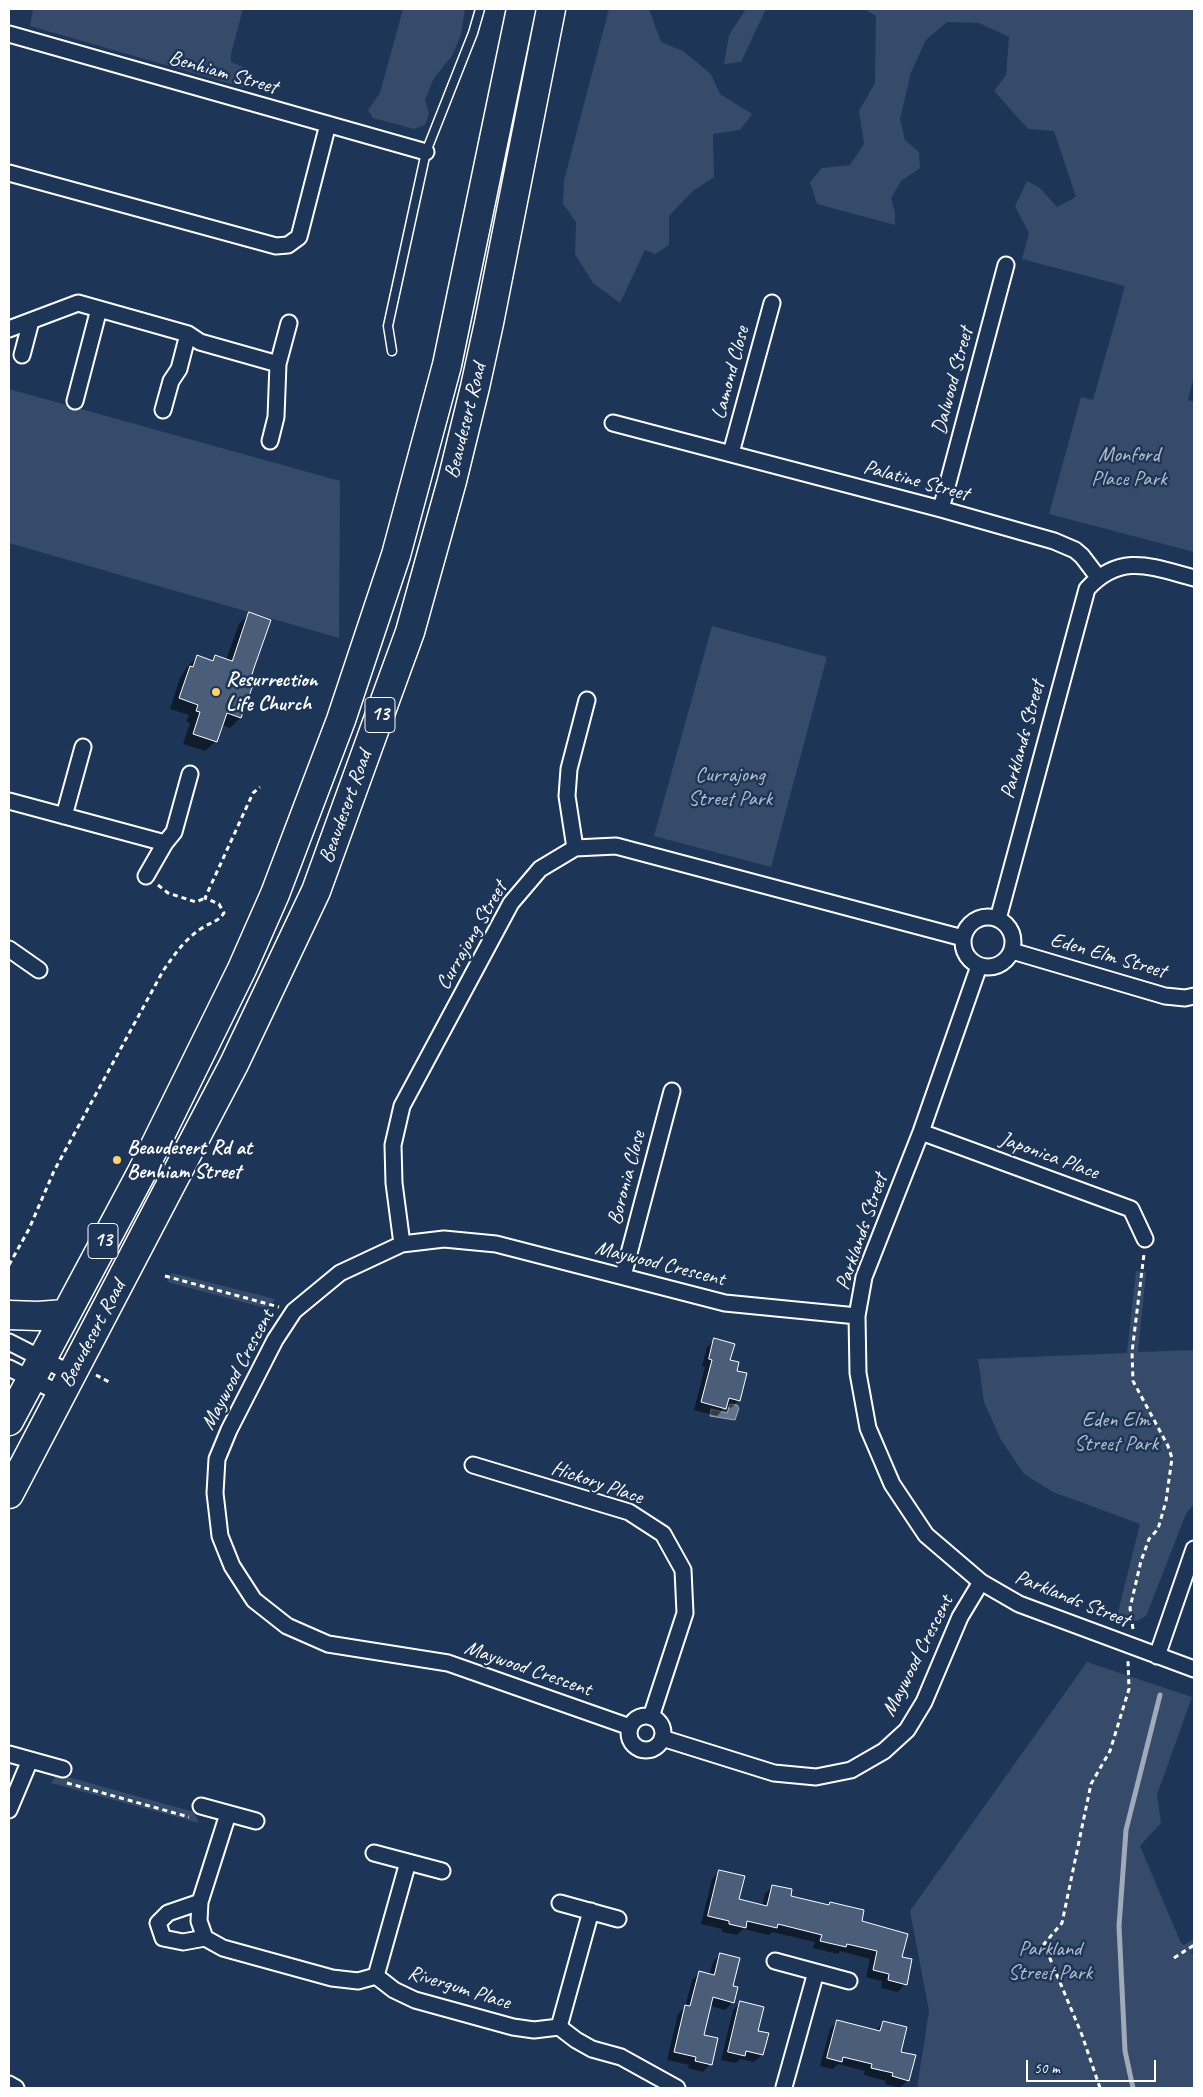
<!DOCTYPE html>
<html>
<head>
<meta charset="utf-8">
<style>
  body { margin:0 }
  #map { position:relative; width:1203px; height:2097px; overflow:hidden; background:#1d3557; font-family:Caveat,sans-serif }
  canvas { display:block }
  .frame { position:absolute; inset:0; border:10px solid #fff; pointer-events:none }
  .scale { position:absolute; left:1026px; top:2060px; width:130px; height:22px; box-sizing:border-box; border:2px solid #fff; border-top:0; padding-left:6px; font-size:15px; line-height:18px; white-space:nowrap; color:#fff; -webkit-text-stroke:4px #1d3557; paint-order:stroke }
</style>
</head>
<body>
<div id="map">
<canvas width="1203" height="2097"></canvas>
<div class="frame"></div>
<div class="scale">50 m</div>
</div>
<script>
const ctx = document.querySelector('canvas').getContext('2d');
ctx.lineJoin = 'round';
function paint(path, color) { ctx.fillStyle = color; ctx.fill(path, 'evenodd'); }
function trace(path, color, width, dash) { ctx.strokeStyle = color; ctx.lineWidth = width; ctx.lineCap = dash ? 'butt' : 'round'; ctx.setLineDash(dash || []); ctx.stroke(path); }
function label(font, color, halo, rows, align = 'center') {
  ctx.font = font + ' Caveat,sans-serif'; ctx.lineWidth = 5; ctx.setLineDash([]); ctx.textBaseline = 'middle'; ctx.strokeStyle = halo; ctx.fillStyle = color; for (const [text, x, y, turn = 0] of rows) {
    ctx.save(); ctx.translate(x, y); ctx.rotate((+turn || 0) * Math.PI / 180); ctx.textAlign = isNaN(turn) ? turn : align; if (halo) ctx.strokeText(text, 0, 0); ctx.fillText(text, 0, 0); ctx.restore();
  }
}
const green = new Path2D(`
  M 33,9 L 243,9 L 231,54 L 231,62 L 245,68 L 245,88 L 30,26 Z
  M 403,9 L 465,9 L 461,35 L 452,56 L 434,78 L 425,100 L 429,114 L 425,125 L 414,129 L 373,118 L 368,110 L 380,93 Z
  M 609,9 L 649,9 L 661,42 L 683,51 L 711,74 L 720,94 L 752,114 L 740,130 L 713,134 L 714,177 L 693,191 L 669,216 L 669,245 L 655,254 L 645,250 L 620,303 L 593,283 L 575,254 L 576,222 L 563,204 L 564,180 Z
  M 746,9 L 766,9 L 741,62 L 724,64 L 729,35 Z
  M 864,9 L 1194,9 L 1194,376 L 1188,400 L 1194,402 L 1194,552 L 1049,514 L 1081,397 L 1093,400 L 1125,286 L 1022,259 L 1029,233 L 1015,206 L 1027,181 L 1040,188 L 1057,207 L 1076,197 L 1054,131 L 1028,129 L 994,91 L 1006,75 L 1009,37 L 979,23 L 947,22 L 926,40 L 911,72 L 900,119 L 905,140 L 919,152 L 920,168 L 901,181 L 891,198 L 895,213 L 895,225 L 817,204 L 810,182 L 822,168 L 850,165 L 864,144 L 859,111 L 875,83 L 876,16 Z
  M 9,389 L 340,481 L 339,638 L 9,543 Z
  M 712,626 L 827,657 L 771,867 L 654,836 Z
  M 1136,1271 L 1146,1272 L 1138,1352 L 1194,1350 L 1194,1504 L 1186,1514 L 1146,1616 L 1137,1621 L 1117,1616 L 1140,1524 L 1053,1492 L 1024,1474 L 1001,1440 L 984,1402 L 978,1359 L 1127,1353 Z
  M 172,1273 L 275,1299 L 269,1309 L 167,1282 Z
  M 1087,1662 L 1192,1697 L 1157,1795 L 1161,1823 L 1140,1846 L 1181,1943 L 1184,1945 L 1194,1939 L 1194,1950 L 1191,1952 L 1194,1955 L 1194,2088 L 917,2088 L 929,2011 L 910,1911 Z
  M 57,1774 L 194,1812 L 199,1823 L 51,1783 Z`);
const water = new Path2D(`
  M 730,1404 L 737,1405 L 739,1408 L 735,1420 L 710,1416 L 711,1409 L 727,1413 Z`);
const shadow = new Path2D(`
  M 249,614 L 252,668 L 240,718 L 230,728 L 221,725 L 216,741 L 205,751 L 183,744 L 190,723 L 186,721 L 189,715 L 170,709 L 180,678 L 187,667 L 197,657 L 211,661 L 215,657 L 226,660 L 239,624 Z
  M 715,1340 L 735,1371 L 739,1400 L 731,1408 L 726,1406 L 717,1416 L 694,1410 L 705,1367 L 702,1366 L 707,1347 Z
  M 720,1871 L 738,1900 L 762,1906 L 765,1894 L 772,1886 L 789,1897 L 827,1906 L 830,1903 L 860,1922 L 901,1958 L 905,1984 L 898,1992 L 881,1988 L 882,1981 L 866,1977 L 870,1959 L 840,1951 L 838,1954 L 813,1948 L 815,1942 L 772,1932 L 769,1935 L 743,1929 L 737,1935 L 722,1932 L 722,1929 L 701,1924 L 712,1879 Z
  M 720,1954 L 732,1987 L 733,2002 L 725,2010 L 710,2006 L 703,2036 L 710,2064 L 703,2072 L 688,2068 L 689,2065 L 667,2060 L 678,2014 L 685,2007 L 692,1980 L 699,1973 L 709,1975 L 713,1962 Z
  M 741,2002 L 757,2031 L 762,2055 L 754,2062 L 740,2059 L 736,2063 L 721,2060 L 733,2010 Z
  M 837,2021 L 875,2031 L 883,2022 L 899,2052 L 908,2080 L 900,2088 L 885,2084 L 886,2081 L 864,2075 L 865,2071 L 838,2064 L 833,2069 L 820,2066 L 830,2029 Z`);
const stream = new Path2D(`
  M 1133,2088 L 1125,2051 L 1119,1926 L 1126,1830 L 1160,1695`);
const building = new Path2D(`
  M 249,612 L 271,620 L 254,668 L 249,684 L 253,685 L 241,718 L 227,713 L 217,742 L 193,734 L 200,712 L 196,711 L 198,705 L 179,698 L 190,666 L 193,667 L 197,655 L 213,661 L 215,655 L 232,661 Z
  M 714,1338 L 735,1344 L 730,1360 L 739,1362 L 737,1371 L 747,1373 L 740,1401 L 729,1398 L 726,1409 L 701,1402 L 712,1360 L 709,1359 Z
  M 719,1870 L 745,1876 L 739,1899 L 767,1906 L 772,1885 L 792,1889 L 791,1896 L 829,1905 L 830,1902 L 864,1910 L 862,1921 L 908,1934 L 902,1957 L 912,1959 L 907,1985 L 888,1980 L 889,1974 L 873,1970 L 877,1951 L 847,1944 L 846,1947 L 820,1941 L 822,1935 L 778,1924 L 777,1928 L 747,1921 L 746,1928 L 729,1924 L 729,1921 L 708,1916 Z
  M 720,1953 L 740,1958 L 733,1986 L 738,1987 L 734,2003 L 713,1997 L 704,2035 L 718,2038 L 712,2065 L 695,2061 L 696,2057 L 674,2052 L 685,2005 L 690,2006 L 699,1971 L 714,1975 Z
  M 740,2001 L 764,2007 L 758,2031 L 769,2033 L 763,2055 L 746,2051 L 745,2056 L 728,2052 Z
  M 837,2020 L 880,2031 L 883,2021 L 907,2027 L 901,2052 L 916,2055 L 909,2081 L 892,2076 L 893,2073 L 871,2068 L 872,2064 L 843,2057 L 842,2062 L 827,2058 Z`);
const path = new Path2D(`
  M 158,885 L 168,893 L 196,902 L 205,898
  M 9,1265 L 29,1229 L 54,1171 L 163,971 C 174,955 185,939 202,928 C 211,922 218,922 224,913 L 219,904 L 205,898 L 253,793 L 260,787
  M 165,1276 L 279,1307
  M 96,1375 L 109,1382
  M 1133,1629 L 1130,1608 L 1141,1561 L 1149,1539 L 1158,1529 L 1166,1501 L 1172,1458 L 1168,1446 L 1133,1381 L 1132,1352 L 1144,1254
  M 67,1783 L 189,1817
  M 1174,1958 L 1194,1945
  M 1100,2088 L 1082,2035 L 1044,1944 L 1062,1923 L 1091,1784 L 1110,1751 L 1129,1689 L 1128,1660`);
const lane = new Path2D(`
  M 392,351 L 388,326 L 426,152 L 473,33 L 480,9`);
const street = new Path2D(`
  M 9,34 L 426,152
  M 9,173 L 276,246 L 288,245 L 299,237 L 328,124
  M 9,329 L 78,303 L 188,334 L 200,342 L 278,364 L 276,417 L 270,441
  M 22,355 L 31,321
  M 278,364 L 289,323
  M 75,401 L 99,309
  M 163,410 L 171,381 L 179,369 L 188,334
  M 613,423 L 941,509 L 1054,541 L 1075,550 L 1082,556 L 1098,577
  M 731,453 L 772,303
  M 941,509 L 1006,265
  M 9,801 L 165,843
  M 64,816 L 83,747
  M 575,848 L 567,796 L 569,769 L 587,700
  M 146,876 L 165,843 L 174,832 L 190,774
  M963 942a25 25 0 1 1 50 0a25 25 0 1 1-50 0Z
  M 998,919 L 1087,589 C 1121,552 1152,567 1194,578
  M 9,949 L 39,970
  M 1012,951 L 1165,996 L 1185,998 L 1194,996
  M 979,966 L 921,1132 L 864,1277 L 857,1316 L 858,1373 L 868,1428 L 892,1484 L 926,1535 L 981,1582 L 1019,1604 L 1194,1669
  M 921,1132 L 1131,1209 L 1145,1239
  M 402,1244 L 394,1183 L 393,1145 L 402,1106 L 511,903 L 540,869 L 575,848 L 616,846 L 963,938
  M 623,1276 L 672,1091
  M 9,1342 L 72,1374
  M 9,1368 L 61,1394
  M 473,1465 L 629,1512 L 663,1534 L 683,1570 L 685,1613 L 651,1717
  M 1157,1656 L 1194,1549
  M629 1733a17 17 0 1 1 34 0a17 17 0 1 1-34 0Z
  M 630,1727 L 448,1663 L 328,1644 L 287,1626 L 254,1600 L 232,1566 L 220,1536 L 215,1493 L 217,1459 L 229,1430 L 275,1340 L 294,1311 L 340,1273 L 402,1244 L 444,1239 L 496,1244 L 725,1303 L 857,1316
  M 662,1738 L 774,1773 L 816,1777 L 851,1770 L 884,1751 L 907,1730 L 924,1702 L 960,1617 L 981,1582
  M 9,1754 L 63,1769
  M 201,1806 L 256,1821
  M 9,1810 L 30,1760
  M 228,1814 L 200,1902 L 199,1921 L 205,1938 L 223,1948 L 332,1978 L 358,1981 L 376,1976 L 394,1990 L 415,2000 L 513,2027 L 534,2030 L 559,2027 L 576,2040 L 592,2049 L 621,2057 L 677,2088
  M 374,1853 L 442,1871
  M 200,1902 L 168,1913 L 158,1923 L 163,1938 L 183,1942 L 205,1938
  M 560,1903 L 618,1919
  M 775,1961 L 849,1981
  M 376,1976 L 408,1862
  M 559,2027 L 591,1911
  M 9,2084 L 16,2088
  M 784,2087 L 816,1972`);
const highway = new Path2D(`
  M 9,1315 L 38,1316 L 65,1314
  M 9,1421 L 143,1170 L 242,969 L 275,894 L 341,720 L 396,555 L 447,365 L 521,9
  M 9,1494 L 234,1064 L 316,891 L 383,706 L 410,632 L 452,481 L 475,387 L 489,323 L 551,9`);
const markers = [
  [216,692,5,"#ffd166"],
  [117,1160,5,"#ffd166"]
];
const shields = [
  [380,715,30],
  [103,1241,30]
];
const shieldNames = [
  ["13",380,715],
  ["13",103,1241]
];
const streetNames = [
  ["Benhiam Street",223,73,16],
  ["Lamond Close",731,373,-75],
  ["Dalwood Street",953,381,-75],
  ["Beaudesert Road",466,421,-76],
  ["Palatine Street",916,481,15],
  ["Parklands Street",1023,740,-75],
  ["Beaudesert Road",346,807,-70],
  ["Currajong Street",472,936,-60],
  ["Eden Elm Street",1108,956,16],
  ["Japonica Place",1049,1156,20],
  ["Boronia Close",627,1178,-75],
  ["Parklands Street",862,1232,-71],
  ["Maywood Crescent",660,1264,14],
  ["Beaudesert Road",93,1334,-62],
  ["Maywood Crescent",238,1370,-62],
  ["Hickory Place",597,1483,19],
  ["Parklands Street",1072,1599,22],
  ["Maywood Crescent",918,1656,-63],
  ["Maywood Crescent",528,1669,19],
  ["Rivergum Place",459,1988,17]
];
const parkNames = [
  ["Monford",1129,455],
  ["Place Park",1129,479],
  ["Currajong",730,775],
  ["Street Park",730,799],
  ["Eden Elm",1116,1420],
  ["Street Park",1116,1444],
  ["Parkland",1050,1949],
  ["Street Park",1050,1973]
];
const poiNames = [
  ["Resurrection",226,680],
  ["Life Church",226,704],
  ["Beaudesert Rd at",127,1148],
  ["Benhiam Street",127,1172]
];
paint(green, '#364b69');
paint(water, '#617289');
trace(water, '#a0aab8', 1);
paint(shadow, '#0007');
trace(stream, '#a0aab8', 5);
paint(building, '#4a5d79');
trace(building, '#fff', 1);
trace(lane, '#fff', 11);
trace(street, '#fff', 19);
trace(highway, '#fff', 31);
trace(path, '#fff', 3, [5, 4]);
trace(lane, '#1d3557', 8);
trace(street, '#1d3557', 15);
trace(highway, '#1d3557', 28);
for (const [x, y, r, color] of markers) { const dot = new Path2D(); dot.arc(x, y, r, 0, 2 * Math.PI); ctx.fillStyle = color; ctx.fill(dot); trace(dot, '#1d3557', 2); }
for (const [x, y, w] of shields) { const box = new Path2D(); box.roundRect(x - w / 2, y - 17.5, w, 35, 4); ctx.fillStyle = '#1d3557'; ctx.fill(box); trace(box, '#fff', 1); }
label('bold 20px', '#fff', null, shieldNames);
label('21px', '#fff', '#1d3557', streetNames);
label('21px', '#b9c0ca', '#1d3557', parkNames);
label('bold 21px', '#fff', '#1d3557', poiNames, 'left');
</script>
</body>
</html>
